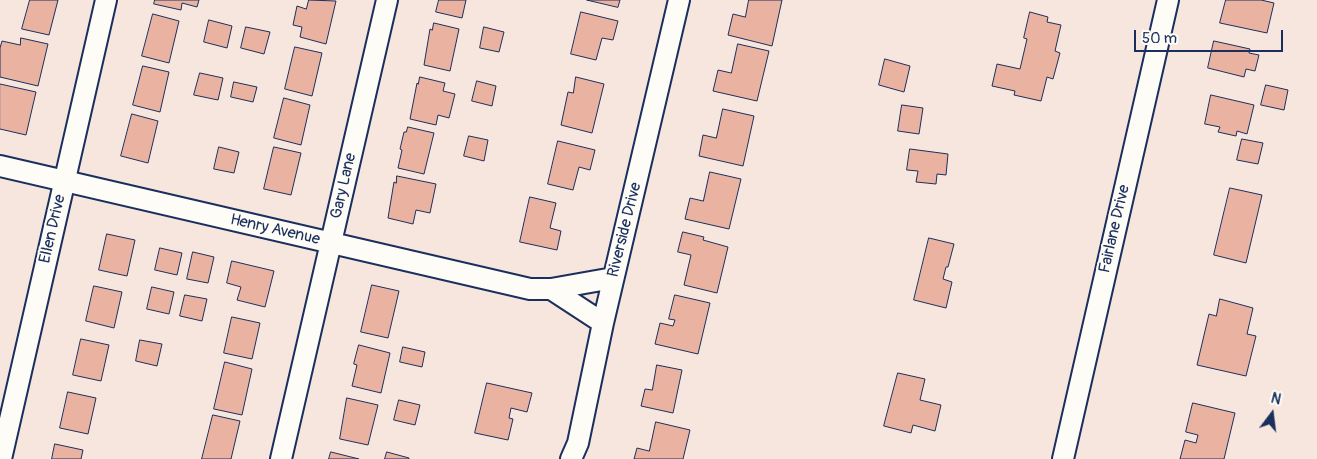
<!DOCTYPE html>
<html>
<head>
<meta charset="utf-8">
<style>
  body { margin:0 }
  #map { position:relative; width:1317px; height:459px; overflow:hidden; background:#f7e6dd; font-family:Pangolin,sans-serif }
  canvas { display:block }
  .north { position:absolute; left:1247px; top:389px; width:50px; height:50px; -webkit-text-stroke:4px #fdfcf7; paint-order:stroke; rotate:15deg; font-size:14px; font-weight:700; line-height:20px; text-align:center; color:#1b2f5e }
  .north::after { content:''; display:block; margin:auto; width:18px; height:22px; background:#1b2f5e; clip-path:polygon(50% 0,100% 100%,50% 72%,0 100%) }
  .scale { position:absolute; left:1134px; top:30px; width:149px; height:22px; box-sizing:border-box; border:2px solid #1b2f5e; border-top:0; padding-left:6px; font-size:15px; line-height:18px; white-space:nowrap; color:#1b2f5e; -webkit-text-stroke:4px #fdfcf7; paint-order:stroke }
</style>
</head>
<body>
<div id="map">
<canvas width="1317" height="459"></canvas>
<div class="north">N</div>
<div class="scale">50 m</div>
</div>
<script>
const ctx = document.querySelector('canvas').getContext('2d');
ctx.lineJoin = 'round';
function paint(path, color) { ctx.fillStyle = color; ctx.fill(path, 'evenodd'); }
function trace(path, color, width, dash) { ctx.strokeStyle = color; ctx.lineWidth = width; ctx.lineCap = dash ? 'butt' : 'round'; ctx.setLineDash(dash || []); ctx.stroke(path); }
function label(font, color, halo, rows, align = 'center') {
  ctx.font = font + ' Pangolin,sans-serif'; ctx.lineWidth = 4; ctx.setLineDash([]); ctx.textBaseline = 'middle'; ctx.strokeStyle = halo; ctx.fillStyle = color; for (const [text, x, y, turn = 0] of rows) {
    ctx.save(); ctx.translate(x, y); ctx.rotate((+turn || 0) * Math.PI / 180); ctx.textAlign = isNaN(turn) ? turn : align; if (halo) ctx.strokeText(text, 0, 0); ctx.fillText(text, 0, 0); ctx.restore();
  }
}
const building = new Path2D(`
  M 30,0 L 58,0 L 49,35 L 22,29 Z
  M 155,0 L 199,0 L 197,7 L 182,3 L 181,10 L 154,4 Z
  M 309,0 L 336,1 L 326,44 L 300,37 L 302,27 L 293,25 L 297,6 L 306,9 Z
  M 439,0 L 466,0 L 462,18 L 436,12 Z
  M 587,0 L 620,0 L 618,7 Z
  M 749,0 L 782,0 L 772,46 L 728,35 L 733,14 L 745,17 Z
  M 1226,0 L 1261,0 L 1274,3 L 1267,33 L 1220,23 Z
  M 581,12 L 618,21 L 613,40 L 602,38 L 596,60 L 571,54 Z
  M 1030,12 L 1048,17 L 1047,22 L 1061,25 L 1055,51 L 1060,53 L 1053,79 L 1047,77 L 1041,101 L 1014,95 L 1015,91 L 992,86 L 997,64 L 1020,69 L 1027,39 L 1024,38 Z
  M 153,14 L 179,21 L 169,63 L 142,56 Z
  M 209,20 L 232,26 L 227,48 L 204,42 Z
  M 434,23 L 459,29 L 450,71 L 424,65 L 430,29 L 432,30 Z
  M 246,27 L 270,32 L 264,54 L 241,48 Z
  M 484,27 L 504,32 L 499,52 L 480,48 Z
  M 21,38 L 48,44 L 38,86 L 0,77 L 0,48 L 2,41 L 20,45 Z
  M 1214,41 L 1250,49 L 1249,53 L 1259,55 L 1255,71 L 1246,69 L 1244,77 L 1208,68 Z
  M 738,44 L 769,51 L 757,101 L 713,91 L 718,70 L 731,73 Z
  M 295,47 L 322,53 L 312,96 L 285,89 Z
  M 885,59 L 910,66 L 904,92 L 879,85 Z
  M 143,66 L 169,72 L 160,112 L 133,105 Z
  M 200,73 L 223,78 L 218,100 L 194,95 Z
  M 420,77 L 445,83 L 443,91 L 455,94 L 449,118 L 438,115 L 436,125 L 410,119 L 417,83 L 418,84 Z
  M 576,77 L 604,84 L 592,133 L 561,125 L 568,92 L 573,93 Z
  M 477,81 L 496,86 L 492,106 L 472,101 Z
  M 234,82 L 257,87 L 253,102 L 231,97 Z
  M 0,84 L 36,92 L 26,135 L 0,129 Z
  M 1266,85 L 1288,90 L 1284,110 L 1261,105 Z
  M 1211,95 L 1254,105 L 1247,134 L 1237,131 L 1236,136 L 1218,132 L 1220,127 L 1205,124 Z
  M 284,98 L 310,105 L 301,145 L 274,138 Z
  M 902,105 L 923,108 L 919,134 L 898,131 Z
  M 723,109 L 754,116 L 743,166 L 699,156 L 703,135 L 716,138 Z
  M 132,114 L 158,121 L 148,163 L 121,156 Z
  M 408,127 L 434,133 L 424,174 L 398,168 L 402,150 L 400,149 L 404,132 L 406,132 Z
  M 469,136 L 488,140 L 484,161 L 464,156 Z
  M 1242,139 L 1263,143 L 1258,164 L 1237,160 Z
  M 558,141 L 595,150 L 590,170 L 579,167 L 573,190 L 548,184 Z
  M 219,147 L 239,152 L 234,173 L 214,169 Z
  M 274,147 L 301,153 L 291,195 L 264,189 Z
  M 910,149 L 948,154 L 946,175 L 937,174 L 936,184 L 916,182 L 918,171 L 907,170 Z
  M 710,172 L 741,179 L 729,229 L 685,219 L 690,198 L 703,201 Z
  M 397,176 L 436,184 L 430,213 L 416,210 L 413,224 L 388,218 L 394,182 L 396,183 Z
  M 1230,188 L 1262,195 L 1246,263 L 1214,255 Z
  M 530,197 L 556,203 L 550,228 L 561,231 L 557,250 L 520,242 Z
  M 683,232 L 704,237 L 703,240 L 728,247 L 717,293 L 684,285 L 691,255 L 678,252 Z
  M 107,234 L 135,240 L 127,276 L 99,270 Z
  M 929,238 L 954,244 L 948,267 L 946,267 L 943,279 L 952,282 L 946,308 L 914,300 Z
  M 160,248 L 182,253 L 177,275 L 155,270 Z
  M 193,252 L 214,257 L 208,283 L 187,279 Z
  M 232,261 L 274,271 L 265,307 L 237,300 L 241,287 L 227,283 Z
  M 372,285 L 399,291 L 388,338 L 361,332 Z
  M 94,286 L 122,292 L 114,328 L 86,321 Z
  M 152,287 L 174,292 L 169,314 L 147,309 Z
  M 185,295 L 207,299 L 202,321 L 180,316 Z
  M 675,295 L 710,303 L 698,354 L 655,344 L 660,323 L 673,326 L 675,320 L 669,319 Z
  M 1220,299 L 1253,308 L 1247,334 L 1256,336 L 1246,376 L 1197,365 L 1209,314 L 1216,316 Z
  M 232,317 L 260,323 L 252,359 L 224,353 Z
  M 81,339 L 109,345 L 101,381 L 73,375 Z
  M 140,340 L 162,344 L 157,366 L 136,361 Z
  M 359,345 L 390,353 L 381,393 L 352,386 L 357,365 L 354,364 Z
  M 403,347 L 425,352 L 422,367 L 400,362 Z
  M 225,362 L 252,369 L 242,415 L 214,409 Z
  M 657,365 L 682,370 L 673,413 L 641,406 L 645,389 L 652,390 Z
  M 898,373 L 925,379 L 920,400 L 941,405 L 935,431 L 913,425 L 911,433 L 884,426 Z
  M 487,383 L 532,393 L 527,412 L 511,408 L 509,418 L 513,419 L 508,440 L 475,433 Z
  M 68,392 L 96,398 L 88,434 L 60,428 Z
  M 347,398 L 378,405 L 368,445 L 340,439 Z
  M 399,400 L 420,405 L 415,425 L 394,420 Z
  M 1193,403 L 1235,413 L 1224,459 L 1180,459 L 1185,440 L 1196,443 L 1198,435 L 1186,432 Z
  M 213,415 L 240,421 L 231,459 L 202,459 Z
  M 656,422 L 690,430 L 683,459 L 634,459 L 637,448 L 649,451 Z
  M 55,444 L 83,450 L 81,459 L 52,459 Z
  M 331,452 L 359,459 L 329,459 Z
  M 387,452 L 409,458 L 409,459 L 385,459 Z`);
const minor = new Path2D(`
  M 0,166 L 530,289 L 551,289
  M 603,323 L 551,289 L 613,278
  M 1,459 L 106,0
  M 281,459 L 387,0
  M 571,459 L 578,443 L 603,323 L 679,0
  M 1063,459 L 1168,0`);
const streetNames = [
  ["Gary Lane",344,186,-77],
  ["Ellen Drive",53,229,-77],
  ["Fairlane Drive",1115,229,-77],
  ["Henry Avenue",275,230,13],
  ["Riverside Drive",625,230,-76]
];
paint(building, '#eab2a1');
trace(building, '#1b2f5e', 1);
trace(minor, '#1b2f5e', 24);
trace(minor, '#fdfcf7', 20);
label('16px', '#1b2f5e', '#fdfcf7', streetNames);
</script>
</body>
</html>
